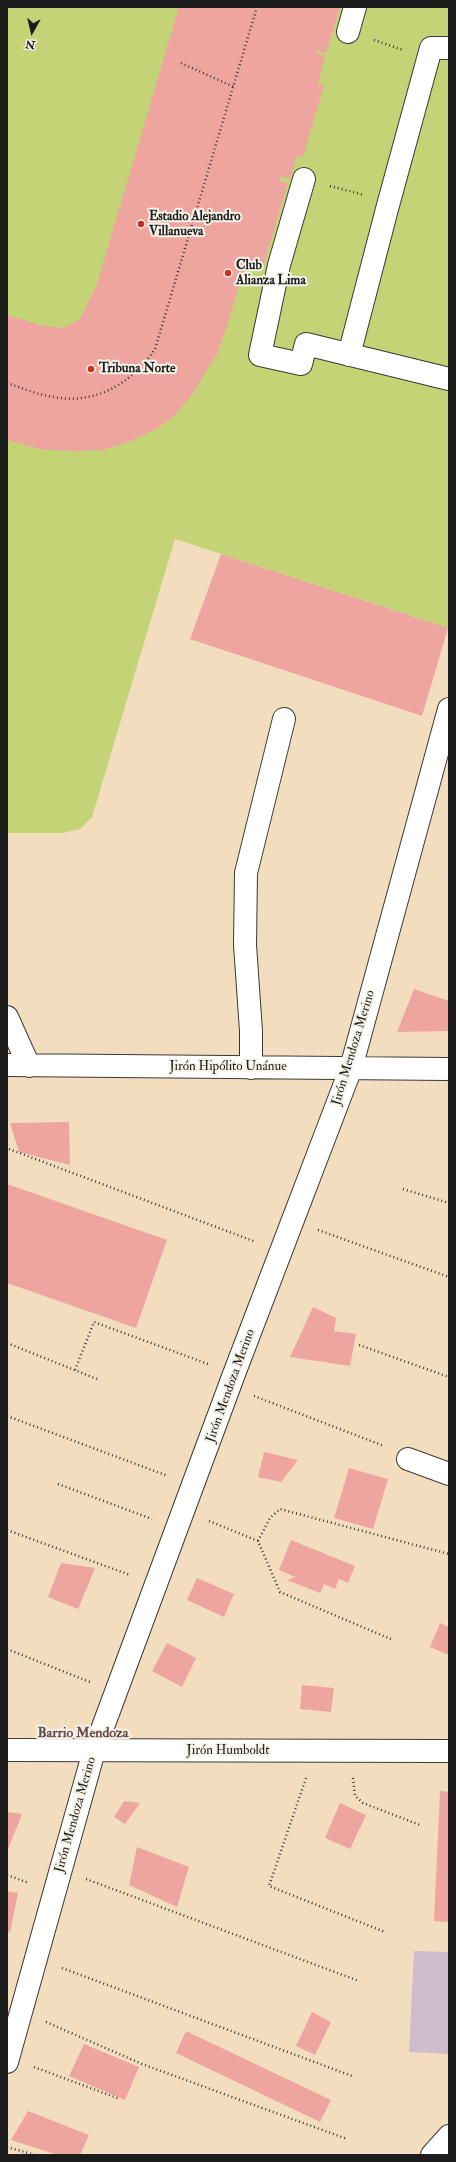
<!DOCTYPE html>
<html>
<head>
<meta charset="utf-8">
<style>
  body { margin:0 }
  #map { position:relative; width:456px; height:2162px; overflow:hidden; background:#f2debf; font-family:"IM FELL Double Pica",serif }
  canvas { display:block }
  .frame { position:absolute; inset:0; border:8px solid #1c1c1c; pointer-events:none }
  .north { position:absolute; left:12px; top:12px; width:40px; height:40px; -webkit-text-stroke:3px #f7f3e8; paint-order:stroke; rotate:188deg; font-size:11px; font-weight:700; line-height:16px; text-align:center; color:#1c1c1c }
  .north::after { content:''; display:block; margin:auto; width:14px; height:18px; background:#1c1c1c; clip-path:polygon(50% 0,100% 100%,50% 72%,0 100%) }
</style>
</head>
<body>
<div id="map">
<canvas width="456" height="2162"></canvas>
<div class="frame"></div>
<div class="north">N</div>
</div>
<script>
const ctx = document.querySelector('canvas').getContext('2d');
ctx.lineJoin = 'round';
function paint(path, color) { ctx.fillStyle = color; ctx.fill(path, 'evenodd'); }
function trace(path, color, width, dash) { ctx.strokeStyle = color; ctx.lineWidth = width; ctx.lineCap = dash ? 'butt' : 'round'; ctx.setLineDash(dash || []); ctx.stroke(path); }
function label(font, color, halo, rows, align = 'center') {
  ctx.font = font + ' "IM FELL Double Pica",serif'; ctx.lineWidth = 4; ctx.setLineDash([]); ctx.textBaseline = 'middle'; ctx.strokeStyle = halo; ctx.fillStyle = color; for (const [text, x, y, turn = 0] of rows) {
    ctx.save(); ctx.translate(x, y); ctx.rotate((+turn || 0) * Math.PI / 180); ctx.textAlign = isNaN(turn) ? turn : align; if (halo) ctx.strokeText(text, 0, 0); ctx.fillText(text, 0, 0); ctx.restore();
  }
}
const industrial = new Path2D(`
  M 414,1951 L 449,1952 L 449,2054 L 409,2052 Z`);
const green = new Path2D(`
  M 7,7 L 449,7 L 448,628 L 175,539 L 92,817 L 80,829 L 62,833 L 7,833 Z`);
const building = new Path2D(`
  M 179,7 L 340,7 L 326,53 L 317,50 L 316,53 L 325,56 L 318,84 L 324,85 L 303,157 L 297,155 L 290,179 L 281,176 L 280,181 L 288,183 L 262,270 L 245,265 L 228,323 L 217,354 L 190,397 L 175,415 L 158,428 L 131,441 L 103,450 L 74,451 L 40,449 L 7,440 L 7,315 L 40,325 L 63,328 L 80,319 L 97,284 Z
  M 221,554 L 448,628 L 422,716 L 190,639 Z
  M 414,989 L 449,1001 L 449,1031 L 397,1032 Z
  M 69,1122 L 70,1165 L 19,1152 L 10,1123 Z
  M 7,1184 L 167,1240 L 136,1328 L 7,1283 Z
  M 313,1307 L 336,1318 L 334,1331 L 356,1334 L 350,1366 L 290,1357 Z
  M 264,1452 L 298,1460 L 281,1482 L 258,1477 Z
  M 349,1468 L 388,1479 L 373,1529 L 334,1518 Z
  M 291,1540 L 355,1566 L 348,1583 L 339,1579 L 335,1589 L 324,1584 L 320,1593 L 287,1580 L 295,1577 L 279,1570 Z
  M 61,1563 L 95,1568 L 78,1609 L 48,1597 Z
  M 197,1578 L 234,1594 L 224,1617 L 187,1600 Z
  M 440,1623 L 449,1627 L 449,1655 L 430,1647 Z
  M 167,1643 L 196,1658 L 182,1687 L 152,1671 Z
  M 302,1685 L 334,1688 L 331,1712 L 300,1709 Z
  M 440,1791 L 449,1792 L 449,1922 L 434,1921 Z
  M 124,1801 L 140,1803 L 125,1824 L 114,1817 Z
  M 340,1803 L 366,1815 L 350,1849 L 325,1838 Z
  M 7,1812 L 22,1814 L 7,1852 Z
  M 137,1847 L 189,1867 L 177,1907 L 129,1885 Z
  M 7,1891 L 18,1893 L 10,1933 L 7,1931 Z
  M 312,2012 L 331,2022 L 315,2055 L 296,2046 Z
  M 186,2031 L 331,2100 L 320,2122 L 176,2053 Z
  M 84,2044 L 139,2067 L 125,2100 L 69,2076 Z
  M 28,2111 L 89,2135 L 80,2155 L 58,2155 L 11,2140 Z`);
const path = new Path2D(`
  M 374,40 L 403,50
  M 181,63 L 234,87
  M 330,186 L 364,195
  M 7,383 C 22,388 38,395 54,397 C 96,405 132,383 155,349 L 257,7
  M 9,1149 L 256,1242
  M 403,1189 L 449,1203
  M 318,1230 L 449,1277
  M 7,1343 L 97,1379
  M 359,1345 L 449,1377
  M 75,1370 L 94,1322 L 208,1364
  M 254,1396 L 384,1446
  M 7,1416 L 168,1476
  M 58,1484 L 152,1519
  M 209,1521 L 258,1541 L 280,1592 L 393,1640
  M 7,1530 L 130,1575
  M 258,1541 L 270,1518 L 280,1509 L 449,1554
  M 7,1649 L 90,1682
  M 306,1778 L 269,1886 L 385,1932
  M 353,1778 L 355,1796 L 363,1803 L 420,1825
  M 7,1875 L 29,1883
  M 86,1879 L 359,1981
  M 62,1968 L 352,2076
  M 46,2022 L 142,2064 L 347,2139
  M 34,2067 L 120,2099
  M 7,2147 L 35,2155`);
const minor = new Path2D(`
  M 348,32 L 355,7
  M 304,179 L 279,265 L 260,355 L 301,364 L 306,344 L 449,379
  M 349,355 L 387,209 L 431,48 L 449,48
  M 7,1017 L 29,1066
  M 7,1065 L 449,1069
  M 251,1068 L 251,1031 L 245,945 L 246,873 L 284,719
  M 408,1459 L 449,1474
  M 7,1750 L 449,1751
  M 7,2062 L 94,1751 L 234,1374 L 351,1068 L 449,709
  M 432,2155 L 449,2136`);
const markers = [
  [141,224,4,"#c8321e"],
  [228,273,4,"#c8321e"],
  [91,369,4,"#c8321e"]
];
const poiNames = [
  ["Estadio Alejandro",149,217],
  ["Villanueva",149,232],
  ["Club",236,266],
  ["Alianza Lima",236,281],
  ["Tribuna Norte",99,369]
];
const streetNames = [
  ["Jirón Mendoza Merino",354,1048,-73],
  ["Jirón Hipólito Unánue",228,1067],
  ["Jirón Mendoza Merino",231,1386,-70],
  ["Jirón Humboldt",228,1751],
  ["Jirón Mendoza Merino",76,1815,-74]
];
const neighbourhoodNames = [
  ["Barrio Mendoza",83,1734]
];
paint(industrial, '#cfbdcf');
paint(green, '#c4d376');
paint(building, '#eea59f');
trace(minor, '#3c3934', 24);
trace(path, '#3c3934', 2.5, [1, 3]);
trace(minor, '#fff', 22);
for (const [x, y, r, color] of markers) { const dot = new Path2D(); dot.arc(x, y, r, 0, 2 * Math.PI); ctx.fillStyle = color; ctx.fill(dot); trace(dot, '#f7f3e8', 1.5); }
label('bold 13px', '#1c1c1c', '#f7f3e8', poiNames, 'left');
label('13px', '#1c1c1c', '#f7f3e8', streetNames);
label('bold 14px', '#664c4a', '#f7f3e8', neighbourhoodNames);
</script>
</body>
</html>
